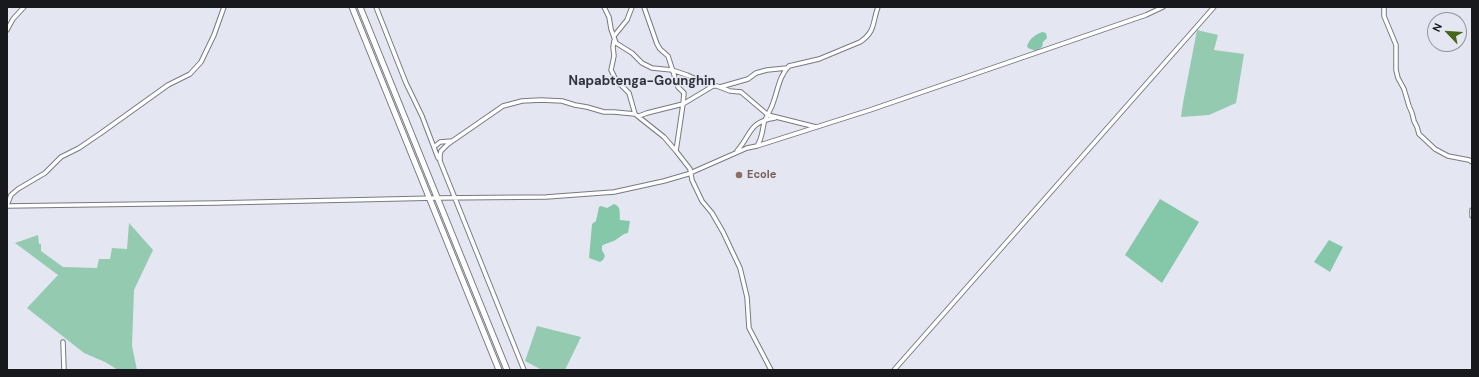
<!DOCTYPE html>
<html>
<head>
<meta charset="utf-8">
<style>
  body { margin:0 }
  #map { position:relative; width:1479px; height:377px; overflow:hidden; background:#e4e7f2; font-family:"DM Sans",sans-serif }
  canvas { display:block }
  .frame { position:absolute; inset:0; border:8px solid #18191d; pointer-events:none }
  .north { position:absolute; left:1427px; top:12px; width:40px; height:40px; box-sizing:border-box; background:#e4e7f2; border:1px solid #92959d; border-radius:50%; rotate:295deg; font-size:11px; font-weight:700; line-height:16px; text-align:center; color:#18191d }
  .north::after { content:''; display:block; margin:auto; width:14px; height:18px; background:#476519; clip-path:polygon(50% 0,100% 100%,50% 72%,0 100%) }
</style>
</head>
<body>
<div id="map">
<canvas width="1479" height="377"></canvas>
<div class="frame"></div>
<div class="north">N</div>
</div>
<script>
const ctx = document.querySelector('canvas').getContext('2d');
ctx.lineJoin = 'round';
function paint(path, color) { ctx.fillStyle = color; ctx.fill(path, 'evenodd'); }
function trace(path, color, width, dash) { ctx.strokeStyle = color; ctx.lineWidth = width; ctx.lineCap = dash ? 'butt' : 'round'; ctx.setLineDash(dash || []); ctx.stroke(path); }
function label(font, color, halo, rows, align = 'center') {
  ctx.font = font + ' "DM Sans",sans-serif'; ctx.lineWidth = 3; ctx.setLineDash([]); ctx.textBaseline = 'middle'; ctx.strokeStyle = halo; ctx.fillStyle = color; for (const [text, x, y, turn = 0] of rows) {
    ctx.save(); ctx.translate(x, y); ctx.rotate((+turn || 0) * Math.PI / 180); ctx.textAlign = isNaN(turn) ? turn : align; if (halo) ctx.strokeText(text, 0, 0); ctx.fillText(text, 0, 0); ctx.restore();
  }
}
const green = new Path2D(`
  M 1197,30 L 1218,35 L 1214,50 L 1244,54 L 1236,103 L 1209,115 L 1181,117 L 1183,103 Z
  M 129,223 L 153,250 L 134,290 L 132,346 L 137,370 L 118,370 L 105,362 L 84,353 L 27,308 L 58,275 L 15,243 L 38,235 L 39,244 L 41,244 L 41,251 L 63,267 L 97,268 L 99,259 L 110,259 L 112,248 L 127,249 Z
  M 537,326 L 581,337 L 565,370 L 542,370 L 525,361 Z`);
const forest = new Path2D(`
  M 1042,32 L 1046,33 L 1047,38 L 1043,42 L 1042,47 L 1036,51 L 1028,48 L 1027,46 C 1030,38 1035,35 1042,32 Z
  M 1160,199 L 1199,222 L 1162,283 L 1125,255 Z
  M 614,204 C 622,207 619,213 620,220 L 630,221 L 628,233 C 621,234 618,240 611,242 C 607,244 605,243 602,246 L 602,250 L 605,256 L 603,260 L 600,262 L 589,258 L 592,224 L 596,221 L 599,207 L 601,206 L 607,208 Z
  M 1329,240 L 1343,247 L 1330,272 L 1314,262 Z`);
const minor = new Path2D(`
  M 376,7 L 406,83 L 422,116 L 438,158
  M 604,7 L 609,17 L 611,29 L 616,43 L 632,53 L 642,63 L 652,68 L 672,70 L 687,75 L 711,86 L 717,86 L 730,91 L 741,92 L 768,115 L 816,127
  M 644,7 L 657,44 L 660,49 L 668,56 L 678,87 L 684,93 L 683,104 L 676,151 L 690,169 L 692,180 L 702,201 L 712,213 L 723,232 L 740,268 L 747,297 L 749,328 L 771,370
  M 1384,7 L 1384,16 L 1396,45 L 1396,70 L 1398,78 L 1404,89 L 1409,106 L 1412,113 L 1414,121 L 1417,127 L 1419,134 L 1435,149 L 1448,156 L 1469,160 L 1472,162
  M 7,30 L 13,19 L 24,7
  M 614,36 L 627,20 L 632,7
  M 614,41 L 613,47 L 614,56 L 611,70 L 616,80 L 629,93 L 635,114 L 664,137 L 676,151
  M 720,87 L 748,79 L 756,73 L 767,70 L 787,68
  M 639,116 L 647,113 L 683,104 L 713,86
  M 757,146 C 762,139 762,132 764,123 C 766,116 771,110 773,103 C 778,90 779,76 789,66 L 819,59 L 860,42 C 876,31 872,23 878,7
  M 434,147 L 440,142 L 452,141
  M 737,151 C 752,134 748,122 775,118
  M 7,205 L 11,195 L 18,189 L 45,173 L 61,157 L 79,148 L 101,133 L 168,85 L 190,74 L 201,62 L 214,35 L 224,7
  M 7,206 L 216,203 L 437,198 L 546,197 L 614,192 L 664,181 L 688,174 L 747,148 L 757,146 L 870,110 L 1146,15 L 1163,7
  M 1472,210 L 1472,216
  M 63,342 L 64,370
  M 524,370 L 440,161 L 440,155 L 441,151 L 448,144 L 503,106 L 522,101 L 541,100 L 562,101 L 575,105 L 587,107 L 604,112 L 614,112 L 635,114
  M 894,370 L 1214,7`);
const highway = new Path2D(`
  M 352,7 L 499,370
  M 360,7 L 507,370`);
const markers = [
  [739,175,4,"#8d6e63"]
];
const educationNames = [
  ["Ecole",747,175]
];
const quarterNames = [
  ["Napabtenga-Gounghin",642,82]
];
paint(green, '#93cab0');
paint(forest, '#85c7a9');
trace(minor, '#777a83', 5.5);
trace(highway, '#777a83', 7);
trace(minor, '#fff', 3.5);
trace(highway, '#fff', 5);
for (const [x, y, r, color] of markers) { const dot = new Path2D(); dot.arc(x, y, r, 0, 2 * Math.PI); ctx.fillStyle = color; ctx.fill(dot); trace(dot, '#e4e7f2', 1.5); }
label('bold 11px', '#785e54', '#e4e7f2', educationNames, 'left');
label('bold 13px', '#2f323a', '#e4e7f2', quarterNames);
</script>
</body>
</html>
